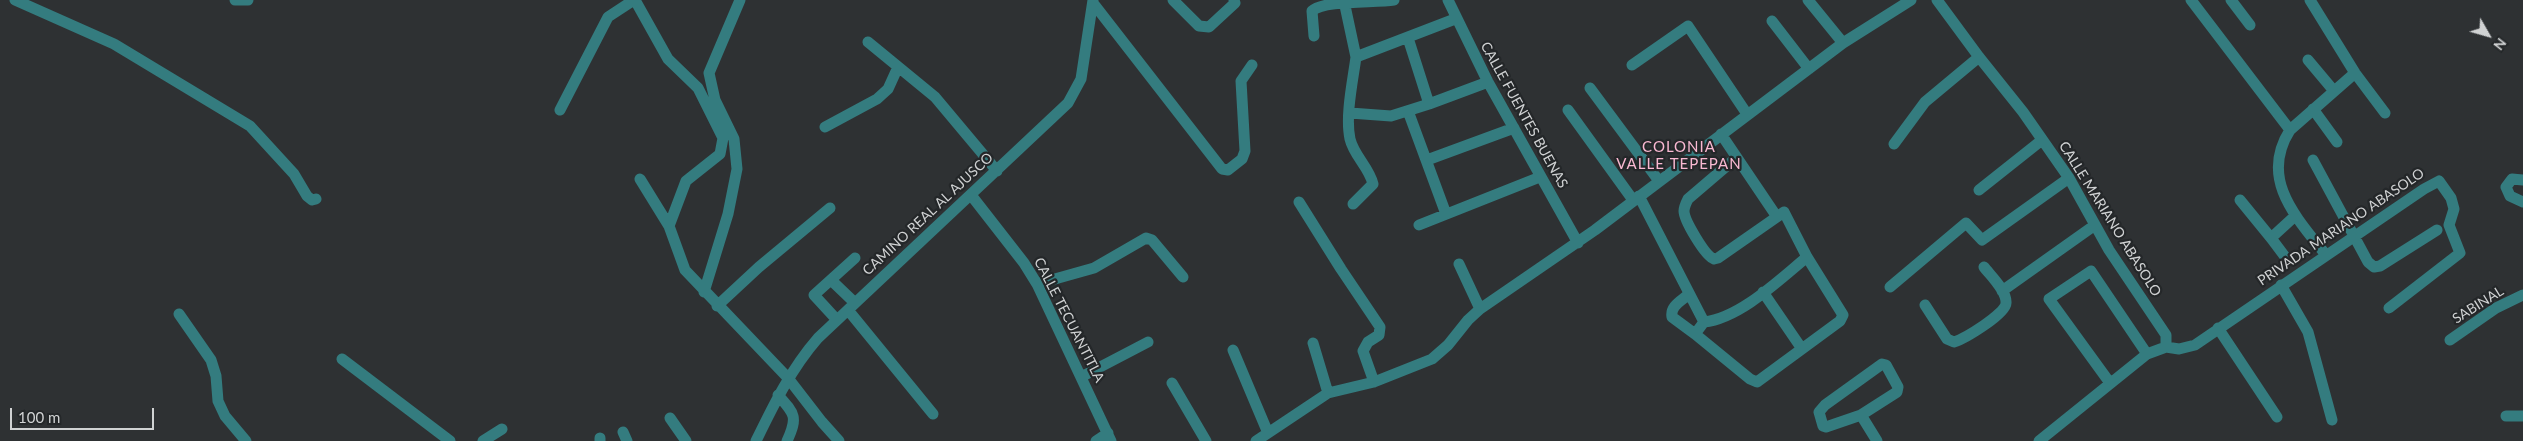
<!DOCTYPE html>
<html>
<head>
<meta charset="utf-8">
<style>
  body { margin:0 }
  #map { position:relative; width:2523px; height:441px; overflow:hidden; background:#2e3133; font-family:Lato,sans-serif }
  canvas { display:block }
  .north { position:absolute; left:2463px; top:10px; width:50px; height:50px; -webkit-text-stroke:4px #242729; paint-order:stroke; rotate:128deg; font-size:14px; font-weight:700; line-height:20px; text-align:center; color:#d0d2d3 }
  .north::after { content:''; display:block; margin:auto; width:18px; height:22px; background:#d0d2d3; clip-path:polygon(50% 0,100% 100%,50% 72%,0 100%) }
  .scale { position:absolute; left:10px; top:408px; width:144px; height:22px; box-sizing:border-box; border:2px solid #d0d2d3; border-top:0; padding-left:6px; font-size:15px; line-height:18px; white-space:nowrap; color:#d0d2d3; -webkit-text-stroke:4px #242729; paint-order:stroke }
</style>
</head>
<body>
<div id="map">
<canvas width="2523" height="441"></canvas>
<div class="north">N</div>
<div class="scale">100 m</div>
</div>
<script>
const ctx = document.querySelector('canvas').getContext('2d');
ctx.lineJoin = 'round';
function trace(path, color, width, dash) { ctx.strokeStyle = color; ctx.lineWidth = width; ctx.lineCap = dash ? 'butt' : 'round'; ctx.setLineDash(dash || []); ctx.stroke(path); }
function label(font, color, halo, rows, align = 'center') {
  ctx.font = font + ' Lato,sans-serif'; ctx.lineWidth = 4.5; ctx.setLineDash([]); ctx.textBaseline = 'middle'; ctx.strokeStyle = halo; ctx.fillStyle = color; for (const [text, x, y, turn = 0] of rows) {
    ctx.save(); ctx.translate(x, y); ctx.rotate((+turn || 0) * Math.PI / 180); ctx.textAlign = isNaN(turn) ? turn : align; if (halo) ctx.strokeText(text, 0, 0); ctx.fillText(text, 0, 0); ctx.restore();
  }
}
const minor = new Path2D(`
  M 15,0 L 114,44 L 250,126 L 294,174 L 307,196 L 312,200 L 316,199
  M 235,0 L 248,0
  M 635,0 L 668,59 L 698,88 L 723,138 L 720,154 L 686,181 L 669,226 L 685,270 L 788,378 L 822,422 L 839,441
  M 1173,0 L 1199,26 L 1209,27 L 1235,3 L 1234,0
  M 1448,0 L 1488,82 L 1578,243
  M 1808,0 L 1843,43
  M 1937,0 L 1979,57 L 2023,112 L 2069,178 L 2109,250 L 2166,335 L 2166,347 L 2147,354 L 2039,441
  M 2191,0 L 2290,130 C 2259,179 2296,217 2326,255
  M 2231,0 L 2250,25
  M 2310,0 L 2355,73 L 2385,113
  M 1344,1 L 1356,57
  M 1093,3 L 1222,169 L 1228,170 L 1242,159 L 1245,151 L 1241,81 L 1252,65
  M 1772,21 L 1809,69
  M 1314,36 L 1312,11 C 1323,0 1375,3 1394,0
  M 1408,38 L 1429,104
  M 868,42 L 935,97 L 997,171
  M 2308,60 L 2334,91
  M 1632,65 L 1688,26 L 1747,114
  M 1590,88 L 1659,181
  M 2313,109 L 2337,142
  M 560,110 L 608,17 L 634,0
  M 1568,110 L 1633,200
  M 1408,111 L 1446,214
  M 1350,113 L 1391,116 L 1429,104 L 1488,82
  M 825,127 L 877,99 L 888,89 L 898,67
  M 2290,130 L 2355,73
  M 1721,134 L 1777,217
  M 1894,144 L 1925,102 L 1979,57
  M 1736,158 L 1688,199 C 1686,203 1684,207 1684,211 C 1684,220 1705,256 1714,259 L 1718,258 L 1784,212 L 1807,257 L 1843,315 L 1840,321 L 1757,382 L 1750,379 L 1695,334 L 1704,322 C 1740,318 1779,280 1807,257
  M 1427,160 L 1514,128
  M 2313,160 L 2368,262 L 2374,267 L 2380,266 L 2437,230
  M 640,179 L 669,226
  M 2523,180 L 2512,179 L 2506,187 L 2510,196 L 2523,202
  M 1979,190 L 2042,140
  M 971,195 L 1024,263 L 1037,284 L 1111,441
  M 1639,196 L 1704,322
  M 2240,200 L 2271,238 L 2295,216
  M 1299,202 L 1341,269 L 1380,327 L 1379,335 L 1368,342 L 1363,351 L 1374,382
  M 1353,204 L 1373,184 C 1369,167 1354,156 1350,139 C 1345,116 1353,80 1356,57 L 1455,19
  M 1419,225 L 1540,177
  M 2271,238 L 2286,258
  M 1459,264 L 1480,309
  M 831,280 L 855,303
  M 1037,284 L 1094,268 L 1146,238 L 1152,240 L 1183,277
  M 2281,285 L 2308,332 L 2332,420
  M 1890,287 L 1966,223 L 1982,240 L 2069,178
  M 2002,291 L 2095,225
  M 704,292 L 728,214 L 737,169 L 734,139 L 715,100 L 709,73 L 740,0
  M 1763,292 L 1802,349
  M 1689,294 C 1681,301 1670,306 1672,317 L 1695,334
  M 1925,305 L 1947,339 L 1954,342 C 1964,339 2006,314 2006,303 C 2007,291 1991,276 1984,267
  M 717,306 L 759,267 L 830,208
  M 848,310 L 933,414
  M 179,314 L 211,360 L 216,376 L 218,401 L 225,416 L 246,441
  M 837,320 L 814,295 L 855,258
  M 2218,328 L 2277,417
  M 2450,340 L 2496,308 L 2523,295
  M 1313,343 L 1328,393
  M 2166,347 L 2179,349 L 2195,345 L 2424,189 L 2439,181 L 2451,198 L 2454,209 L 2449,225 L 2460,253 L 2389,308
  M 1233,350 L 1268,433
  M 342,359 L 450,441
  M 1081,377 L 1148,342
  M 1172,383 L 1206,441
  M 2110,383 L 2049,299 L 2091,271 L 2147,354
  M 778,395 C 795,414 798,417 787,441
  M 1861,415 L 1826,427 L 1823,426 L 1819,412 L 1825,405 L 1882,364 L 1886,365 L 1898,387 L 1897,392 L 1861,415 L 1877,441
  M 2506,416 L 2523,416
  M 670,418 L 686,441
  M 623,432 L 627,441
  M 600,438 L 600,441
  M 483,441 L 502,429
  M 756,441 C 774,404 791,369 818,338 L 1068,103 L 1081,79 L 1093,0
  M 1096,441 L 1108,433
  M 1256,441 L 1328,393 L 1374,382 L 1432,359 L 1448,345 L 1468,320 L 1480,309 L 1595,230 L 1843,43 L 1911,0`);
const streetNames = [
  ["CALLE FUENTES BUENAS",1524,115,61],
  ["CAMINO REAL AL AJUSCO",928,214,-43],
  ["CALLE MARIANO ABASOLO",2110,219,58],
  ["PRIVADA MARIANO ABASOLO",2341,227,-34],
  ["SABINAL",2478,305,-32],
  ["CALLE TECUANTITLA",1069,320,63]
];
const neighbourhoodNames = [
  ["COLONIA",1679,147],
  ["VALLE TEPEPAN",1679,164]
];
trace(minor, '#347c7f', 11);
label('14px', '#d0d2d3', '#242729', streetNames);
ctx.letterSpacing = '1px';
label('15px', '#f9b9d2', '#242729', neighbourhoodNames);
ctx.letterSpacing = '0px';
</script>
</body>
</html>
